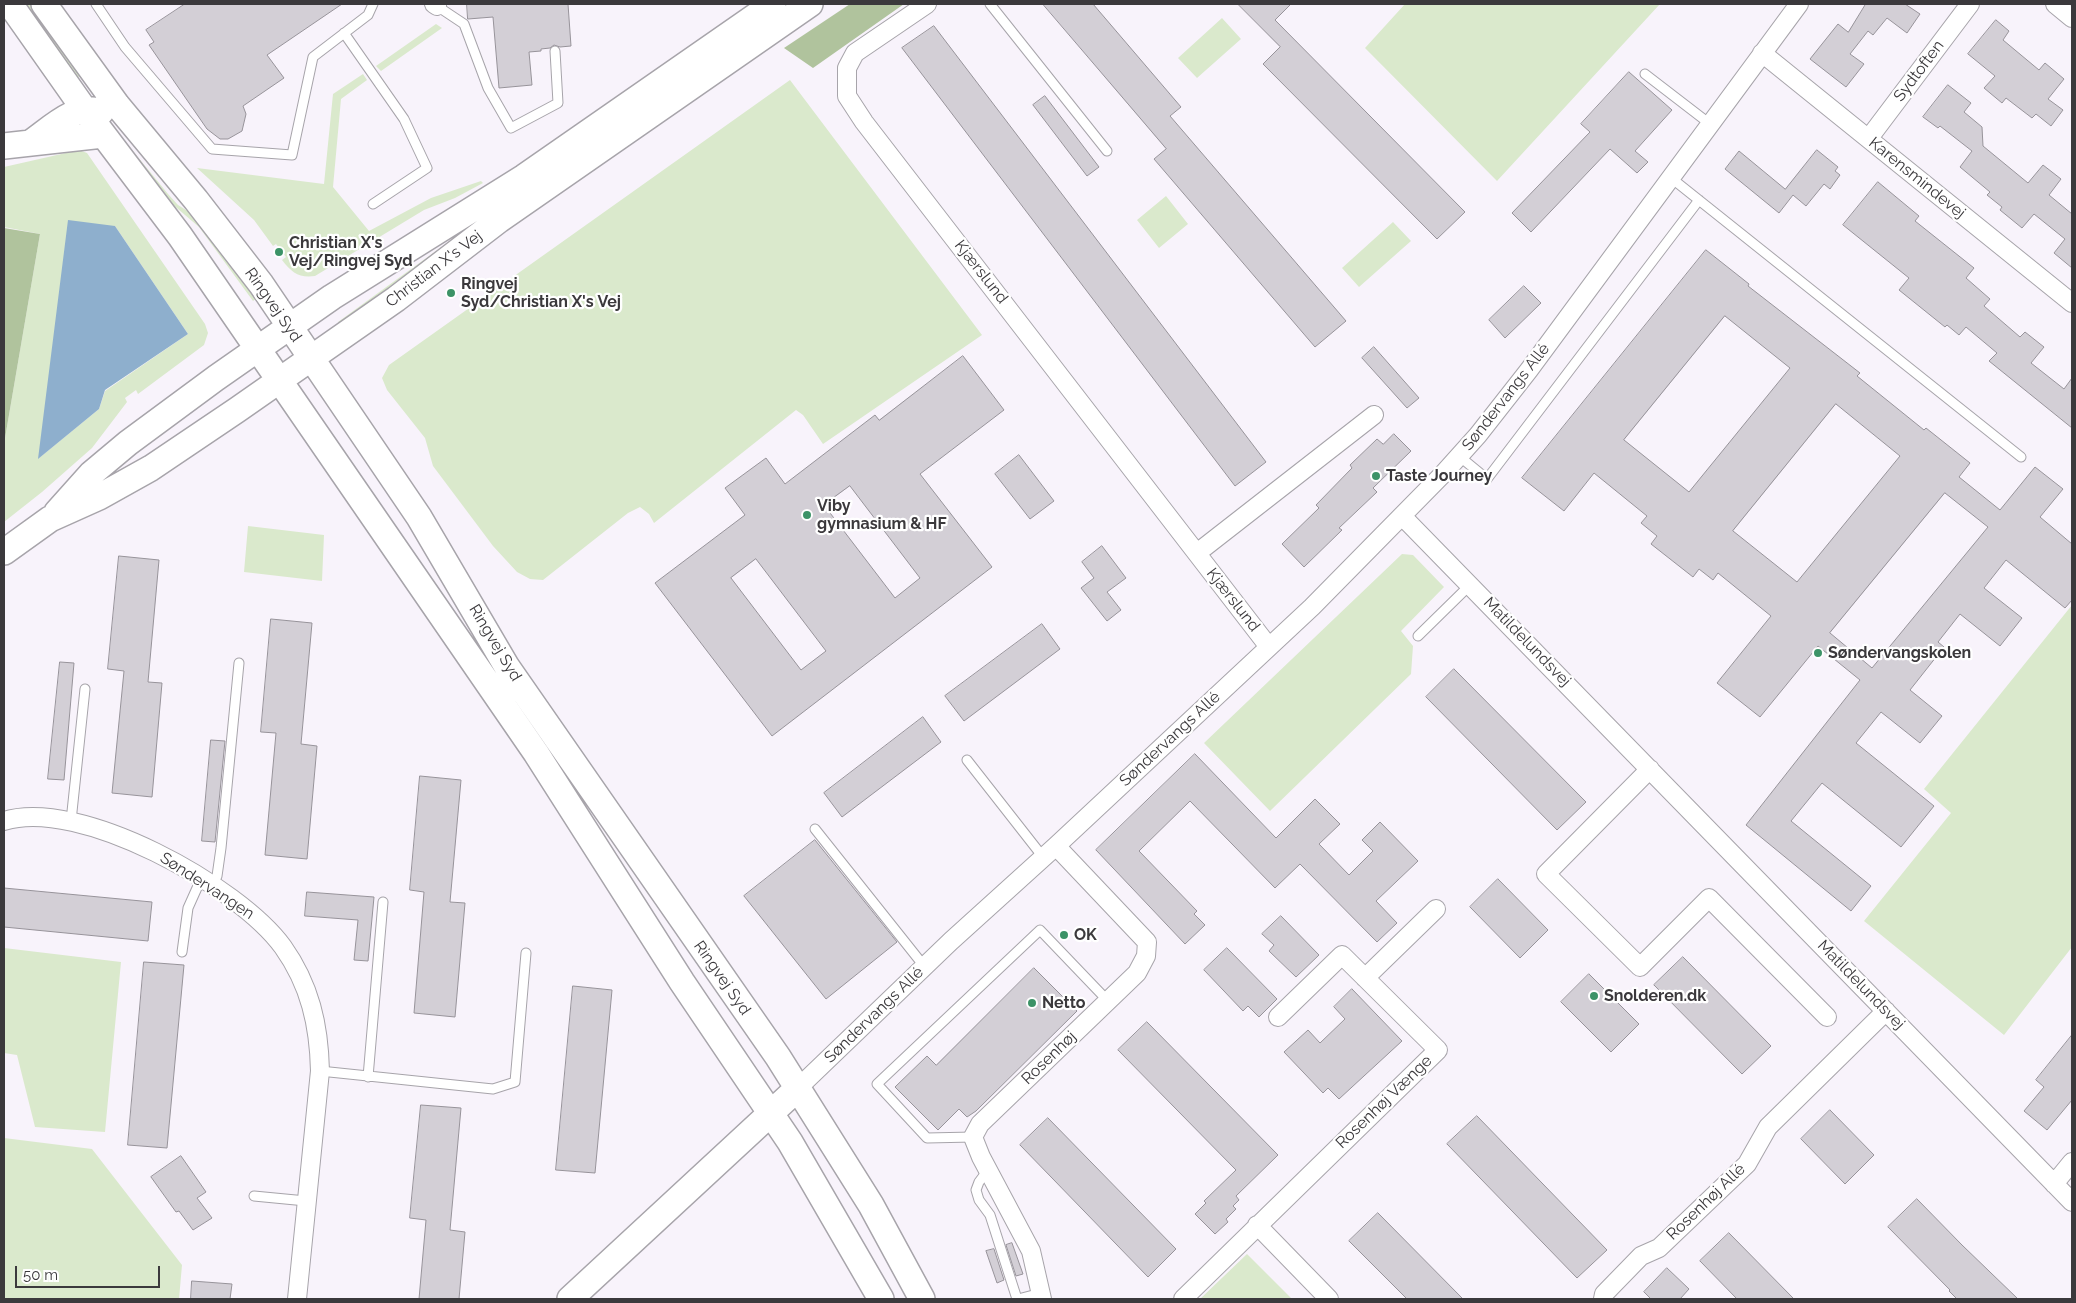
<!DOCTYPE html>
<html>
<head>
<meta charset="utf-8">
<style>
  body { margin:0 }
  #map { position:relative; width:2076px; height:1303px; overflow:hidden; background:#f8f3fb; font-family:Raleway,sans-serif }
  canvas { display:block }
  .frame { position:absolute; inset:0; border:5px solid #3b393c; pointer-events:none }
  .scale { position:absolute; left:15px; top:1266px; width:145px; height:22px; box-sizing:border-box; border:2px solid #3b393c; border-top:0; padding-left:6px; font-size:15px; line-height:18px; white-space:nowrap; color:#3b393c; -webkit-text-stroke:4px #fff; paint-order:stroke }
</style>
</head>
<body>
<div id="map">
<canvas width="2076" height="1303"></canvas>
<div class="frame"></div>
<div class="scale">50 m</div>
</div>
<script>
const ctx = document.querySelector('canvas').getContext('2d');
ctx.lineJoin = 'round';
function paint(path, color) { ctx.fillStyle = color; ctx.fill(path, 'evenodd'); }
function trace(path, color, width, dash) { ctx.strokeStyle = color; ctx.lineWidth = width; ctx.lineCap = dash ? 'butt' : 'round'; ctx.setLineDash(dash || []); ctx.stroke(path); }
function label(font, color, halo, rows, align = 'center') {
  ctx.font = font + ' Raleway,sans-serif'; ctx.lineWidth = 4.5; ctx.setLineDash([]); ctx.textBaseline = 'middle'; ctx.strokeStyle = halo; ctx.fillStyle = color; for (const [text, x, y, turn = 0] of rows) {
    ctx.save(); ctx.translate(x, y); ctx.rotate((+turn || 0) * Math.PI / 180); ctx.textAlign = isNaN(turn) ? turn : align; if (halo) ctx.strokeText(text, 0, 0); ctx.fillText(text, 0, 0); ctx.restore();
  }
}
const green = new Path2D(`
  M 25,4 L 36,4 L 84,73 L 73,81 Z
  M 1405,4 L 1660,4 L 1497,181 L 1365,48 Z
  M 1222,18 L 1241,39 L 1197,78 L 1178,58 Z
  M 436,24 L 442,28 L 381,71 L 376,66 Z
  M 363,74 L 367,80 L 341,99 L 333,187 L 369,231 L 431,198 L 481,181 L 483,183 L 455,198 L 424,210 L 315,276 C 299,278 292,273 282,260 L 286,257 L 276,244 L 273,246 L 254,220 L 197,168 L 324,184 L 333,94 Z
  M 790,80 L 982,335 L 823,444 L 803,415 L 796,410 L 654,523 L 649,514 L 640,507 L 628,513 L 543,580 L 530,579 L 517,572 L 493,546 L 433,466 L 425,438 L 387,390 L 382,378 L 389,365 Z
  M 124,140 L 168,194 L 178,205 L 194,215 L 257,298 L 253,301 L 199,227 L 164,197 L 121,142 Z
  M 79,150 L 87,153 L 205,324 L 208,333 L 204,345 L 138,394 L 136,390 L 125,398 L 127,402 L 92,448 L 42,492 L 4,522 L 4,444 L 40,234 L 4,227 L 4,167 ZM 115,226 L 188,334 L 105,391 L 99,409 L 39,458 Z
  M 1166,196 L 1188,224 L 1159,248 L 1137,220 Z
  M 491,211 L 341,326 L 338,322 Z
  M 1393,222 L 1411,241 L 1359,287 L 1342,268 Z
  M 248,526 L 324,535 L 322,581 L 244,572 Z
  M 1402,554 L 1413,555 L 1444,587 L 1401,631 L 1413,646 L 1411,674 L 1270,811 L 1204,743 Z
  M 2072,605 L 2072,947 L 2004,1035 L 1864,921 L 1951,813 L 1924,789 Z
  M 4,948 L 121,962 L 105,1132 L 35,1127 L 17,1055 L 4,1053 Z
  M 4,1138 L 92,1149 L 182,1265 L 179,1299 L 4,1299 Z
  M 1247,1254 L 1292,1299 L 1200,1299 Z`);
const forest = new Path2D(`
  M 850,4 L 904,4 L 813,68 L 784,48 Z
  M 4,228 L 40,234 L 4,444 Z`);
const water = new Path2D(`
  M 68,220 L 115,226 L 188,334 L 105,390 L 99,409 L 38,459 Z`);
const building = new Path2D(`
  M 185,4 L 342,4 L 267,55 L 284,78 L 243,106 L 246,114 L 242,131 L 228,139 L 220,139 L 207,129 L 149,45 L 154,42 L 146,30 Z
  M 467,4 L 568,4 L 571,46 L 560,47 L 554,45 L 550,48 L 541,49 L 541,51 L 529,52 L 532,85 L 499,88 L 493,17 L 468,19 Z
  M 1043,4 L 1093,4 L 1181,107 L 1170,116 L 1346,321 L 1315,347 L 1154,159 L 1166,149 Z
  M 1238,4 L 1291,4 L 1275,20 L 1465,212 L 1437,239 L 1263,64 L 1280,47 Z
  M 1866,4 L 1905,4 L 1920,14 L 1907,33 L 1887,18 L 1873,35 L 1868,31 L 1850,54 L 1864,64 L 1846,87 L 1810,59 L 1838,24 L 1848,32 Z
  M 1996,20 L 2009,31 L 2003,40 L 2039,70 L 2045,63 L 2064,79 L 2048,99 L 2063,110 L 2051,126 L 2036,114 L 2032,118 L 2006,98 L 2002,103 L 1984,88 L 1995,76 L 1968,54 Z
  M 934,26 L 1266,462 L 1235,486 L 902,48 Z
  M 1629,72 L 1672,110 L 1635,151 L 1648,162 L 1637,173 L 1610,149 L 1531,232 L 1512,213 L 1590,132 L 1581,124 Z
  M 1948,85 L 1971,103 L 1964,112 L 1982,127 L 1983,146 L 2028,183 L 2043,165 L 2061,179 L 2049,195 L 2072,214 L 2072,268 L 2054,253 L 2065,239 L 2034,214 L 2022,228 L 2000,210 L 2002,207 L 1987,195 L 1990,192 L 1960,167 L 1972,151 L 1940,126 L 1938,128 L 1923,117 Z
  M 1045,96 L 1099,167 L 1087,176 L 1033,105 Z
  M 1817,150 L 1838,167 L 1835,171 L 1840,175 L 1830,189 L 1824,184 L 1806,206 L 1793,195 L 1779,213 L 1725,169 L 1739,151 L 1785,189 Z
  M 1878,182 L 1919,216 L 1915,221 L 1974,268 L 1966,278 L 1990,299 L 1984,306 L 2020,337 L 2025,332 L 2044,347 L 2031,363 L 2064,389 L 2072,378 L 2072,428 L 1989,361 L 1997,353 L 1966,327 L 1959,335 L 1947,325 L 1945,327 L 1899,290 L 1909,278 L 1843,225 Z
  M 1706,250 L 1749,284 L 1748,286 L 1860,373 L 1857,376 L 1924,430 L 1926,428 L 1970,463 L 1959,477 L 2000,510 L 2035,467 L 2063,489 L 2040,517 L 2072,544 L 2072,600 L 2065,608 L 2006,560 L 1984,588 L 2022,618 L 2000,646 L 1960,614 L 1938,642 L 1944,647 L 1910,690 L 1942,716 L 1920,743 L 1881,712 L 1856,743 L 1934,806 L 1901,847 L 1822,783 L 1791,821 L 1871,886 L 1851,911 L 1746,825 L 1860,680 L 1818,646 L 1760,717 L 1717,683 L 1771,616 L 1718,573 L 1713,580 L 1699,569 L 1693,577 L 1651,544 L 1657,536 L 1641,523 L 1647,516 L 1594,473 L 1564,511 L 1522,478 ZM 1725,316 L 1790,368 L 1689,492 L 1624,440 ZM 1836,404 L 1900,456 L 1797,582 L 1733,531 ZM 1945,493 L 1988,527 L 1872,668 L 1830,633 Z
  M 1524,286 L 1541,303 L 1505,338 L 1489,320 Z
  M 1374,347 L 1419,398 L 1407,408 L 1362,358 Z
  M 963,356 L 1004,410 L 920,474 L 992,567 L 772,736 L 655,583 L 745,515 L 725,488 L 766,458 L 785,484 L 875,415 L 879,420 ZM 850,486 L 920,578 L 895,598 L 824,505 ZM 756,559 L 826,651 L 801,670 L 731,578 Z
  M 1394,434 L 1411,451 L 1373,488 L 1377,492 L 1339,528 L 1342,530 L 1304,567 L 1282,544 L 1319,508 L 1316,505 L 1352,468 L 1350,465 L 1377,439 L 1383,444 Z
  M 1019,455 L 1054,501 L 1030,519 L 995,474 Z
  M 1102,546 L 1126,578 L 1107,592 L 1121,610 L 1107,621 L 1081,588 L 1094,578 L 1082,562 Z
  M 119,556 L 159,560 L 148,682 L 162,683 L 152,797 L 112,793 L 124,671 L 108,669 Z
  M 271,619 L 312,623 L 301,744 L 317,746 L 307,859 L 265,855 L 276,733 L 261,732 Z
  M 1042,624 L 1060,649 L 964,721 L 945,696 Z
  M 60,662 L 74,663 L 64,780 L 48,779 Z
  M 1454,669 L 1586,802 L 1557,830 L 1426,697 Z
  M 923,717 L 941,742 L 842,817 L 824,793 Z
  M 211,740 L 225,741 L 215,842 L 202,841 Z
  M 1195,754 L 1276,838 L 1315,799 L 1340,824 L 1319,844 L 1349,875 L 1373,851 L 1362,840 L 1380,822 L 1418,861 L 1376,901 L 1397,923 L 1377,942 L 1300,864 L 1275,888 L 1190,801 L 1139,851 L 1197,911 L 1194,914 L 1205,925 L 1185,944 L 1096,850 Z
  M 420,776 L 461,780 L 450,902 L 465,903 L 455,1017 L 414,1013 L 424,892 L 410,890 Z
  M 815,840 L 897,942 L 826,999 L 744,896 Z
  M 1498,879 L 1548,930 L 1520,958 L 1470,907 Z
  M 4,888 L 152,902 L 148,941 L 4,927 Z
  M 307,892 L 374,897 L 368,961 L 354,960 L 358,920 L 305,916 Z
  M 1281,916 L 1319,955 L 1296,977 L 1269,951 L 1274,945 L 1262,934 Z
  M 1227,948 L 1277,999 L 1259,1017 L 1248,1006 L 1243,1011 L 1204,970 Z
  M 1683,957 L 1771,1046 L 1742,1074 L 1654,985 Z
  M 144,962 L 184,965 L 167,1148 L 128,1145 Z
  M 1034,968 L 1077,1011 L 976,1111 L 967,1117 L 959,1109 L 938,1130 L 895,1087 L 927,1056 L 936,1065 Z
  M 1589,974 L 1639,1024 L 1611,1052 L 1561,1002 Z
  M 573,986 L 612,990 L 595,1173 L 556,1170 Z
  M 1352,989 L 1402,1041 L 1339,1099 L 1328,1088 L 1323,1093 L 1284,1052 L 1308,1030 L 1320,1043 L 1345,1019 L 1334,1007 Z
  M 1147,1022 L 1278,1155 L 1236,1196 L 1239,1200 L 1233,1206 L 1236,1209 L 1226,1219 L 1228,1222 L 1215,1234 L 1195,1214 L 1206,1203 L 1204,1201 L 1236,1170 L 1118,1050 Z
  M 2072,1035 L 2072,1100 L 2047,1130 L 2024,1111 L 2044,1087 L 2036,1080 Z
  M 421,1105 L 461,1108 L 450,1230 L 465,1232 L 459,1299 L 419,1299 L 426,1220 L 410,1218 Z
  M 1830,1110 L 1874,1155 L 1845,1184 L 1801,1139 Z
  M 1477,1116 L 1607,1250 L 1577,1278 L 1447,1144 Z
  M 1048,1118 L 1176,1249 L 1148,1277 L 1020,1145 Z
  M 181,1156 L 206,1192 L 197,1198 L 212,1218 L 193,1230 L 179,1211 L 176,1212 L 151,1177 Z
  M 1917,1199 L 1962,1245 L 2018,1299 L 1957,1299 L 1949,1291 L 1950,1290 L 1888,1227 Z
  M 1378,1213 L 1463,1299 L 1407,1299 L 1349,1241 Z
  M 1729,1233 L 1794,1299 L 1737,1299 L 1700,1261 Z
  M 1012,1243 L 1023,1274 L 1016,1276 L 1006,1245 Z
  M 994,1249 L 1004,1280 L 997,1283 L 986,1251 Z
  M 1667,1268 L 1689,1289 L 1680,1299 L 1651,1299 L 1644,1292 Z
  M 192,1281 L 232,1284 L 230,1299 L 191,1299 Z`);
const lane = new Path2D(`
  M 96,4 L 125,47 L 212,149 L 292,155 L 313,57 L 368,15 L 373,4
  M 990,4 L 1107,151
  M 437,6 L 464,24 L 488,88 L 511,128 L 558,103 L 555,51
  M 344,33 L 404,119 L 427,168 L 373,204
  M 1645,74 L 1710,124
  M 1670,177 L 2021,457
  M 1459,456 L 1487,479 L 1699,200
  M 1418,636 L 1470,585
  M 967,760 L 1043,857
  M 71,821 L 85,689
  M 815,829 L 924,966
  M 212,885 L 217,876 L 221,848 L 239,663
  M 182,952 L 188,908 L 201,879
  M 320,1071 L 493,1089 L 515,1082 L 526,953
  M 368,1077 L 383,902
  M 973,1137 L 927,1138 L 877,1084 L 1040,930 L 1108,1001
  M 988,1170 L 979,1182 L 976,1190 L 979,1200 L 990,1215 L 1017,1299
  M 254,1196 L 306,1201
  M 1018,1299 L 1041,1293`);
const street = new Path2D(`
  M 434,4 L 437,6
  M 927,4 L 855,53 L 847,68 L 847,96 L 864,122 L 1269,647
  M 2055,4 L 2072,18
  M 1762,53 L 2072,303
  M 1869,138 L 1970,4
  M 1403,517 L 2072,1202
  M 1197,553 L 1374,415
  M 1650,769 L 1546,874 L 1640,967 L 1709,898 L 1827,1017
  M 4,821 C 79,797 239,886 283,947 C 310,985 319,1025 320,1071 L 297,1299
  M 1365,978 L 1436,909
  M 798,1088 L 951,941 L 1056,846 L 1312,607 L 1443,474 L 1478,435 L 1529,370 L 1799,4
  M 2054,1184 L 2072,1162
  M 1257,1225 L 1329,1299
  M 1042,1299 L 1031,1251 L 981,1157 L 973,1137 L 980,1124 L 1137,973 L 1146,956 L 1147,942 L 1056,846
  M 1183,1299 L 1438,1050 L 1342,955 L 1278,1017
  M 1603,1299 L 1604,1294 L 1641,1256 L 1659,1248 L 1747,1164 L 1768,1127 L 1886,1011`);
const secondary = new Path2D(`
  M 10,4 L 84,109 L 180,236 L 536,753 L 682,982 L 790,1142 L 881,1299
  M 44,4 L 117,105 L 196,200 L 261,284 L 419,517 L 507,667 L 778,1057 L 871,1205 L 922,1299
  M 33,141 C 50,129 78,102 101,112
  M 4,146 L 103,135
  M 57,512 L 91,474 L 128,443 L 216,378 L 332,297 L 524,177 L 773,4
  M 4,552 L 50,519 L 99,497 L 151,468 L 237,410 L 396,299 L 499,220 L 810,4
  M 570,1299 L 798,1088`);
const markers = [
  [279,252,5,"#3c9367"],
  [451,293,5,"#3c9367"],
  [1376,476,5,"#3c9367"],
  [807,515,5,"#3c9367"],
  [1818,653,5,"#3c9367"],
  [1064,935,5,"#3c9367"],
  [1594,996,5,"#3c9367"],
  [1032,1003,5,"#3c9367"]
];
const streetNames = [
  ["Sydtoften",1919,71,-53],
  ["Karensmindevej",1917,178,39],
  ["Christian X's Vej",434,269,-37],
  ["Kjærslund",981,272,52],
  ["Ringvej Syd",273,305,55],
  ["Søndervangs Allé",1506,397,-52],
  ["Kjærslund",1233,600,52],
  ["Matildelundsvej",1527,642,46],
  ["Ringvej Syd",495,643,59],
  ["Søndervangs Allé",1170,739,-43],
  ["Søndervangen",207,886,33],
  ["Ringvej Syd",722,978,55],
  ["Matildelundsvej",1861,985,46],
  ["Søndervangs Allé",874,1015,-44],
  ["Rosenhøj",1049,1058,-44],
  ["Rosenhøj Vænge",1384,1102,-44],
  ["Rosenhøj Allé",1706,1202,-44]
];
const poiNames = [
  ["Christian X's",289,243],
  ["Vej/Ringvej Syd",289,261],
  ["Ringvej",461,284],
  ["Syd/Christian X's Vej",461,302],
  ["Taste Journey",1386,476],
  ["Viby",817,506],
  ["gymnasium & HF",817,524],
  ["Søndervangskolen",1828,653],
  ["OK",1074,935],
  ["Snolderen.dk",1604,996],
  ["Netto",1042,1003]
];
paint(green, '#dae9cc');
paint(forest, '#b0c39d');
paint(water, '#8eafcd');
paint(building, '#d3cfd6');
trace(building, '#97939a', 1);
trace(lane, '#a7a4aa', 11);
trace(street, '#a7a4aa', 20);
trace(secondary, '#a7a4aa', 28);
trace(lane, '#fff', 9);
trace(street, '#fff', 18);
trace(secondary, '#fff', 25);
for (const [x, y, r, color] of markers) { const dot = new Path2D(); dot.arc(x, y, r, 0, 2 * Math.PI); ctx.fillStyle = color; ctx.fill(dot); trace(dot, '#fff', 2); }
label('16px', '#3b393c', '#fff', streetNames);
label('bold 16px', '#3b393c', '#fff', poiNames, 'left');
</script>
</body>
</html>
